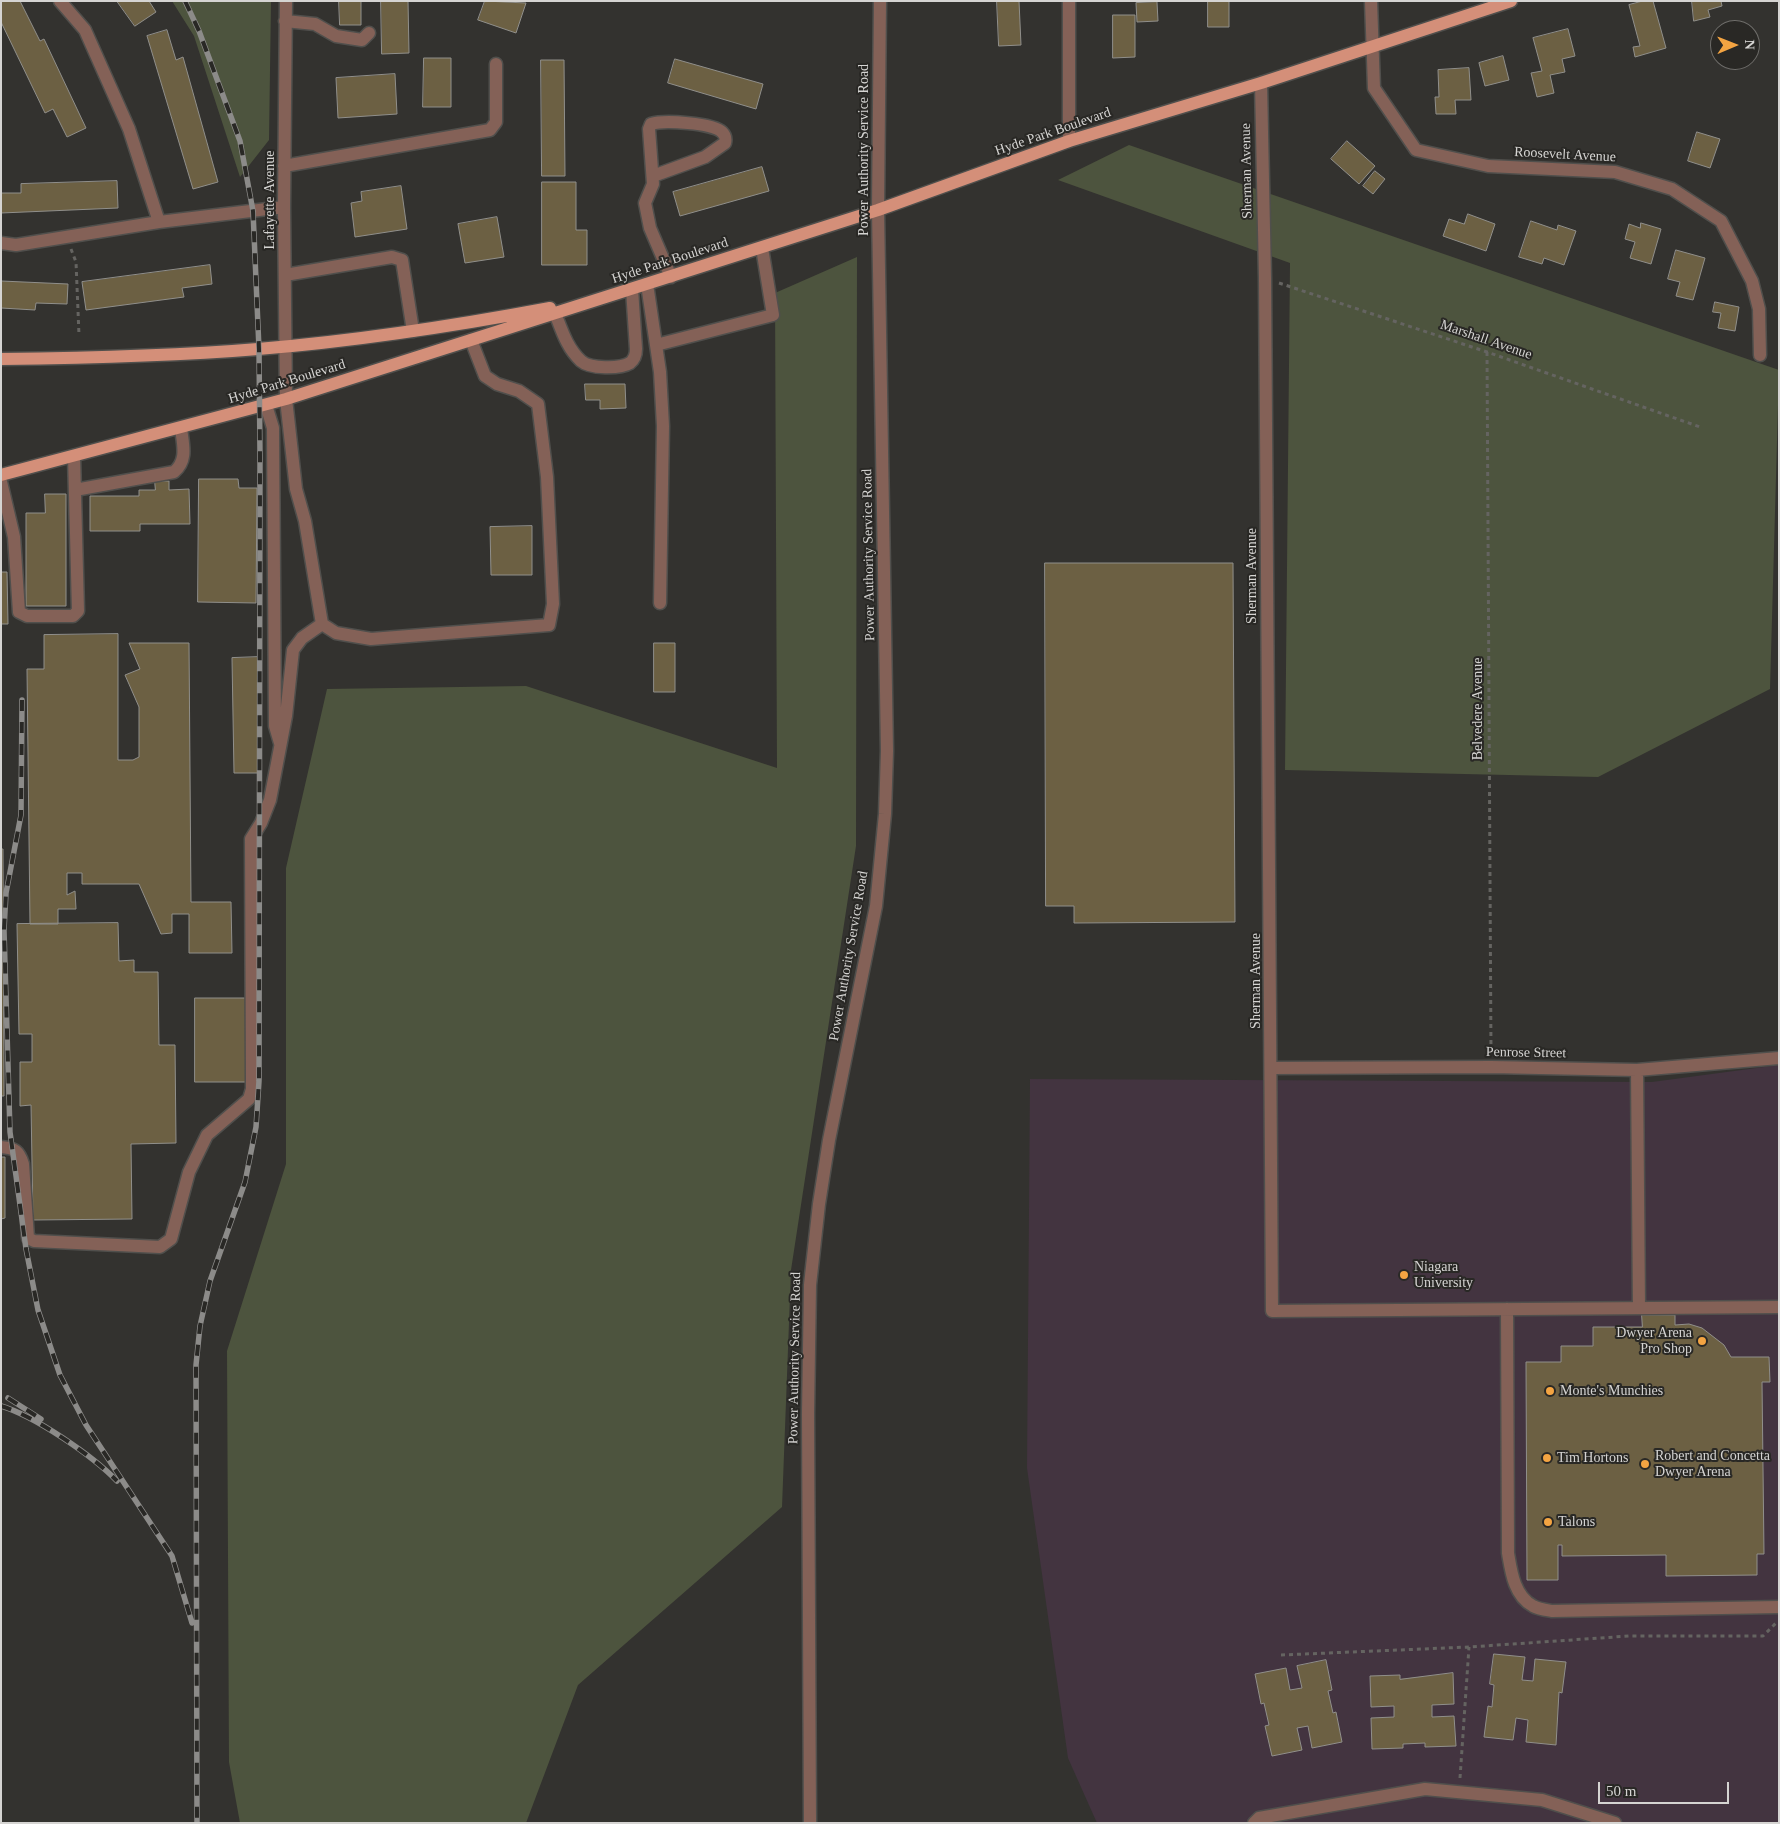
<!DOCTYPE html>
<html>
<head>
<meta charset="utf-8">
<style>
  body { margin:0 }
  #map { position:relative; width:1780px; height:1824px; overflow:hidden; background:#33322f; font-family:"Times New Roman",serif }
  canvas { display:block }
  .frame { position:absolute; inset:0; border:2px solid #d5d4d2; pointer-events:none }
  .north { position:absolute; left:1710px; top:20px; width:50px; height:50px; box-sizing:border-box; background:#292825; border:1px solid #6e6d6a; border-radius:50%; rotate:89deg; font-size:14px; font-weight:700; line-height:20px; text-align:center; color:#d5d4d2 }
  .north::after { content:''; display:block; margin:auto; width:18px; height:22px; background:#f3a442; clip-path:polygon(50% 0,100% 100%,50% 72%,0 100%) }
  .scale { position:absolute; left:1598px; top:1782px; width:131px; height:22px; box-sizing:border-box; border:2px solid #d5d4d2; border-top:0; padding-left:6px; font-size:15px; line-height:18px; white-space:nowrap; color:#d5d4d2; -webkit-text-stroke:4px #292825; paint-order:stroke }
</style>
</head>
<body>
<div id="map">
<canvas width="1780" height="1824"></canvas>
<div class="frame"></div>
<div class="north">N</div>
<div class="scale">50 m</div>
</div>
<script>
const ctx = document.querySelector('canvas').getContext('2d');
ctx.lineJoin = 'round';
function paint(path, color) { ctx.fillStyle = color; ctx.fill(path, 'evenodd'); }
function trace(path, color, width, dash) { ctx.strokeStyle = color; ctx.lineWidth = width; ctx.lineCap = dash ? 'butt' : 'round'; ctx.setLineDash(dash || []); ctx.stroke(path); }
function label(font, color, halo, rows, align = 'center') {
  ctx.font = font + ' "Times New Roman",serif'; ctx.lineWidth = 4; ctx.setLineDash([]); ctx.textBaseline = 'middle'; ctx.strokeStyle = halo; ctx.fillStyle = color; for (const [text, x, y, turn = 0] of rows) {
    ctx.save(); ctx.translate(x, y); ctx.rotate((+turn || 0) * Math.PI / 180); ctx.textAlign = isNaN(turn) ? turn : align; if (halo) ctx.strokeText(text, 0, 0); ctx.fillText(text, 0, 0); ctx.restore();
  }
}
const education = new Path2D(`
  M 1779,1065 L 1779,1823 L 1097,1823 L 1068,1758 L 1027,1468 L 1030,1079 L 1652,1082 Z`);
const green = new Path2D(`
  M 172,1 L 271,1 L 269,140 L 240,177 L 194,36 Z
  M 1129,145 L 1779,370 L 1770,689 L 1598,777 L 1285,770 L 1290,263 L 1058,180 Z
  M 857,257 L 856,846 L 791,1270 L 782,1507 L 578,1685 L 526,1823 L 240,1823 L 229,1762 L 227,1351 L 286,1164 L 286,868 L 327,689 L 526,686 L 777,768 L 775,293 Z`);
const building = new Path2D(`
  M 1,1 L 20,1 L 40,41 L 44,39 L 86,128 L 67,137 L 53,109 L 45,113 L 1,22 Z
  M 117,1 L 149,1 L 156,12 L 135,26 Z
  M 339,1 L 361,1 L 361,25 L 340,25 Z
  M 381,1 L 408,1 L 409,53 L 382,54 Z
  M 485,1 L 526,3 L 516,33 L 478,20 Z
  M 997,1 L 1019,1 L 1021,45 L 999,46 Z
  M 1208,1 L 1229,1 L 1229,27 L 1208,27 Z
  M 1643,1 L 1653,1 L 1666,48 L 1635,57 L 1633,47 L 1640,46 L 1629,5 Z
  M 1692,1 L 1721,1 L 1722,6 L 1708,10 L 1710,17 L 1694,21 Z
  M 1157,2 L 1158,21 L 1137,22 L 1136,3 Z
  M 1113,15 L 1135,15 L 1135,57 L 1113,58 Z
  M 1568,29 L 1575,56 L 1562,59 L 1565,72 L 1550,75 L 1554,93 L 1537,97 L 1531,73 L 1542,71 L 1533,38 Z
  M 167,30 L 176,60 L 183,57 L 218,182 L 193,189 L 147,36 Z
  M 1503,56 L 1509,80 L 1485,86 L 1479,63 Z
  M 424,58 L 451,58 L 451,107 L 423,107 Z
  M 675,59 L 763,84 L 756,109 L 668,83 Z
  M 541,60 L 564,60 L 565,176 L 542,176 Z
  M 1469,68 L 1471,100 L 1455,100 L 1456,114 L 1436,114 L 1435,97 L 1439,97 L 1438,70 Z
  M 395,74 L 397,114 L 338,118 L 336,78 Z
  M 1697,132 L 1720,139 L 1710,168 L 1688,161 Z
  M 1347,141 L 1375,166 L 1359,184 L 1331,159 Z
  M 762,167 L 769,191 L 680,216 L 673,192 Z
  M 1375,171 L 1385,179 L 1373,194 L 1363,186 Z
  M 117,181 L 118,208 L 1,213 L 1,193 L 21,193 L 21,184 Z
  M 542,182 L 576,182 L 576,230 L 587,230 L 587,265 L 542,265 Z
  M 401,186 L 407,229 L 355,237 L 351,203 L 362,201 L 361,192 Z
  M 1468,214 L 1495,224 L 1486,251 L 1443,236 L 1449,219 L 1464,224 Z
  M 497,217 L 504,257 L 465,263 L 458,224 Z
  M 1531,221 L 1557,230 L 1558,225 L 1576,231 L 1564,265 L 1544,258 L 1542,264 L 1519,257 Z
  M 1641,223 L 1661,229 L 1651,264 L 1630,258 L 1635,242 L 1625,239 L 1629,224 L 1640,228 Z
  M 1676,250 L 1705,258 L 1693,300 L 1676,296 L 1680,282 L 1668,279 Z
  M 210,265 L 212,284 L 182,288 L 184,297 L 86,310 L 82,282 Z
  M 1,281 L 68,284 L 67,304 L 36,303 L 35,310 L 1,308 Z
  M 1715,302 L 1739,307 L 1735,331 L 1718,328 L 1721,313 L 1713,312 Z
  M 585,384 L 625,384 L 626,408 L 600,409 L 600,400 L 586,400 Z
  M 199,479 L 238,479 L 239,488 L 257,488 L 256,603 L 198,602 Z
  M 155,481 L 169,481 L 169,490 L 189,489 L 190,524 L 140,524 L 140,531 L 90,531 L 90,496 L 139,496 L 139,490 L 155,490 Z
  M 45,494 L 66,494 L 66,606 L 26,606 L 26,513 L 45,513 Z
  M 532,526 L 532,575 L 491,575 L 490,527 Z
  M 1045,563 L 1233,563 L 1235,922 L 1074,923 L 1074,906 L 1046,906 Z
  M 1,572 L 7,572 L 8,624 L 1,624 Z
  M 118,634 L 118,760 L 133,760 L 139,757 L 139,707 L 125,675 L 140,669 L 129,643 L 189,643 L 191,902 L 231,902 L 232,953 L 189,953 L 189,914 L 172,914 L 172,933 L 161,934 L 139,884 L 82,884 L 82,873 L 67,873 L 67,895 L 75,891 L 76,909 L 58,909 L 58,924 L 30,924 L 27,669 L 44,669 L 44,635 Z
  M 654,643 L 675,643 L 675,692 L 654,692 Z
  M 259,657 L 261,773 L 234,773 L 232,658 Z
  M 1,849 L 3,849 L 4,1096 L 1,1096 Z
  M 118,923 L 119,961 L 134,960 L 134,972 L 158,972 L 159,1045 L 175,1045 L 176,1143 L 131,1144 L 132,1219 L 33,1220 L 31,1105 L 20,1106 L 20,1062 L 32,1062 L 32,1034 L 19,1034 L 17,924 Z
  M 195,998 L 246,998 L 246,1082 L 195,1082 Z
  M 1,1157 L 5,1157 L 5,1218 L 1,1219 Z
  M 1642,1315 L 1675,1315 L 1675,1325 L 1689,1324 L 1702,1328 L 1724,1345 L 1731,1357 L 1769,1357 L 1770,1382 L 1762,1382 L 1764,1554 L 1757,1554 L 1757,1575 L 1666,1576 L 1666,1555 L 1562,1556 L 1562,1545 L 1558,1545 L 1558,1580 L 1527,1580 L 1526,1362 L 1561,1362 L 1561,1346 L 1593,1346 L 1593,1327 L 1642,1327 Z
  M 1494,1654 L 1525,1657 L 1522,1680 L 1533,1681 L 1535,1659 L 1566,1662 L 1562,1693 L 1559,1692 L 1556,1745 L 1526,1742 L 1528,1720 L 1516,1718 L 1513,1740 L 1484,1737 L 1488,1706 L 1492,1707 L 1494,1685 L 1490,1684 Z
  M 1326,1660 L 1332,1690 L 1328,1691 L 1333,1713 L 1336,1712 L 1342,1742 L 1312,1748 L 1308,1726 L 1297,1728 L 1302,1750 L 1272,1756 L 1265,1726 L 1269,1725 L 1264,1703 L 1261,1704 L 1255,1674 L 1286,1668 L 1290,1690 L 1302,1688 L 1297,1666 Z
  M 1453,1673 L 1454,1704 L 1432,1705 L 1432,1717 L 1454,1716 L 1456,1746 L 1425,1747 L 1425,1743 L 1403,1744 L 1403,1748 L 1372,1749 L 1371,1718 L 1394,1717 L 1394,1706 L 1371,1707 L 1370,1676 L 1400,1675 L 1400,1679 Z`);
const path = new Path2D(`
  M 71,249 L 76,262 L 79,335
  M 1279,283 L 1487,352 L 1700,427
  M 1487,352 L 1491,1053
  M 1281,1655 L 1469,1647 L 1629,1636 L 1763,1636 L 1777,1622
  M 1460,1778 L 1469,1647`);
const minor = new Path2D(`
  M 60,1 L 85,30 L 129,129 L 159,222 L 284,207
  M 286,1 L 284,207 L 286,399 L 296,489 L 305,521 L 322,624 L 336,633 L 371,639 L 549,625 L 553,604 L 547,477 L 538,404 L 519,391 L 497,384 L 485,376 L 471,340
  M 1371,1 L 1374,88 L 1416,150 L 1488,166 L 1615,172 L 1672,189 L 1721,221 L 1752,281 L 1759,309 L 1760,355
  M 285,21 L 315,24 L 336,36 L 362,40 L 369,33
  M 1261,83 L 1265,278 L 1272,1311 L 1779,1307
  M 1069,141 L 1069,1
  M 284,166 L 490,130 L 496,122 L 496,64
  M 653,176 L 705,157 L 725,143 C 726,139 726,136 722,132 C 713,123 664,120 651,124 L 649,129 L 653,184 L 645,203 L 650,228 L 671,277
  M 1,243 L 16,245 L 159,222
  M 285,275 L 392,257 L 402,260 L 413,331
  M 647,284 L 660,372 L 663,426 L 660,603
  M 555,313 C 562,331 567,348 581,361 C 590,369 620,369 630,363 C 635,359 636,354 636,349 L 632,289
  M 656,345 L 773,315 L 762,248
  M 266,405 L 273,428 L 275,726 L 280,743
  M 1,482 L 14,537 L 19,612 L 27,616 L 73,616 L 78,611 L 74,456
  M 75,490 L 174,472 C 188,460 183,445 181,428
  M 1271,1068 L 1491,1067 L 1637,1070 L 1779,1058
  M 1637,1070 L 1639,1308
  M 1,1147 C 15,1148 19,1151 23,1164 L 28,1238 L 34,1241 L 160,1247 L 171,1239 L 189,1172 L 207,1135 L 249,1099 L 252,1089 L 251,839 L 261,823 L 270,800 L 286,716 L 293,650 L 302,638 L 322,624
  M 1507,1309 L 1508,1553 C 1511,1571 1514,1596 1533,1606 C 1538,1609 1546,1610 1552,1611 L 1779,1607
  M 810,1823 L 808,1414 L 810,1285 L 819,1204 L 829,1140 L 876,906 L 885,814 L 887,751 L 878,210 L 880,1
  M 1254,1823 L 1259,1818 L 1425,1789 L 1542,1800 L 1615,1823`);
const major = new Path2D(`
  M 1,359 C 87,358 173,356 258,349 C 356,341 454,326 550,308
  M 1,475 L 286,399 L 878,210 L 1069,141 L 1261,83 L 1511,1`);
const rail = new Path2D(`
  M 185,1 L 199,31 L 240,141 L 253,211 L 259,349 L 260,456 L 259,1081 L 256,1127 L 245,1182 L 210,1281 L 200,1326 L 196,1365 L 197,1823
  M 22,700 L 21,815 L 6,893 L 4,930 L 10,1132 L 26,1249 L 38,1310 L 60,1375 L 86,1425 L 172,1556 L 192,1623
  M 8,1398 L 41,1419
  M 1,1406 C 35,1416 93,1456 117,1481`);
const markers = [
  [1404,1275,5,"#f3a442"],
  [1702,1341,5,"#f3a442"],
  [1550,1391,5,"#f3a442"],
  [1547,1458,5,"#f3a442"],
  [1645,1464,5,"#f3a442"],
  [1548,1522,5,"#f3a442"]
];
const streetNames = [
  ["Hyde Park Boulevard",1053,132,-19],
  ["Power Authority Service Road",864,150,-90],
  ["Roosevelt Avenue",1565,155,3],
  ["Sherman Avenue",1247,171,-91],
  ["Lafayette Avenue",270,200,-90],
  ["Hyde Park Boulevard",670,261,-18],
  ["Marshall Avenue",1486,340,19],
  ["Hyde Park Boulevard",287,382,-17],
  ["Power Authority Service Road",869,555,-91],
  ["Sherman Avenue",1252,576,-90],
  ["Belvedere Avenue",1478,709,-90],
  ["Power Authority Service Road",849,956,-80],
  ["Sherman Avenue",1256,981,-90],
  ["Penrose Street",1526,1053,1],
  ["Power Authority Service Road",795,1358,-89]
];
const poiNames = [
  ["Niagara",1414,1267],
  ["University",1414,1283],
  ["Dwyer Arena",1692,1333,"right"],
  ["Pro Shop",1692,1349,"right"],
  ["Monte's Munchies",1560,1391],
  ["Robert and Concetta",1655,1456],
  ["Dwyer Arena",1655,1472],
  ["Tim Hortons",1557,1458],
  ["Talons",1558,1522]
];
paint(education, '#433440');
paint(green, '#4d543e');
paint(building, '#6c6043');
trace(building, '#908f8b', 1);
trace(minor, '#504f4c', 15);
trace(major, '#504f4c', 15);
trace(path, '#656461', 3, [4, 4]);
trace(minor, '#846157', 12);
trace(major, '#d48f79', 12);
trace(rail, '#8c8b89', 5.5);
trace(rail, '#292825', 4, [11]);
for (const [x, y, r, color] of markers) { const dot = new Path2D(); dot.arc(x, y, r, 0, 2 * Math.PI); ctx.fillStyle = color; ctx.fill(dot); trace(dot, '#292825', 2); }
label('14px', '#d5d4d2', '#292825', streetNames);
label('14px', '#d5d4d2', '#292825', poiNames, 'left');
</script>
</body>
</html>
